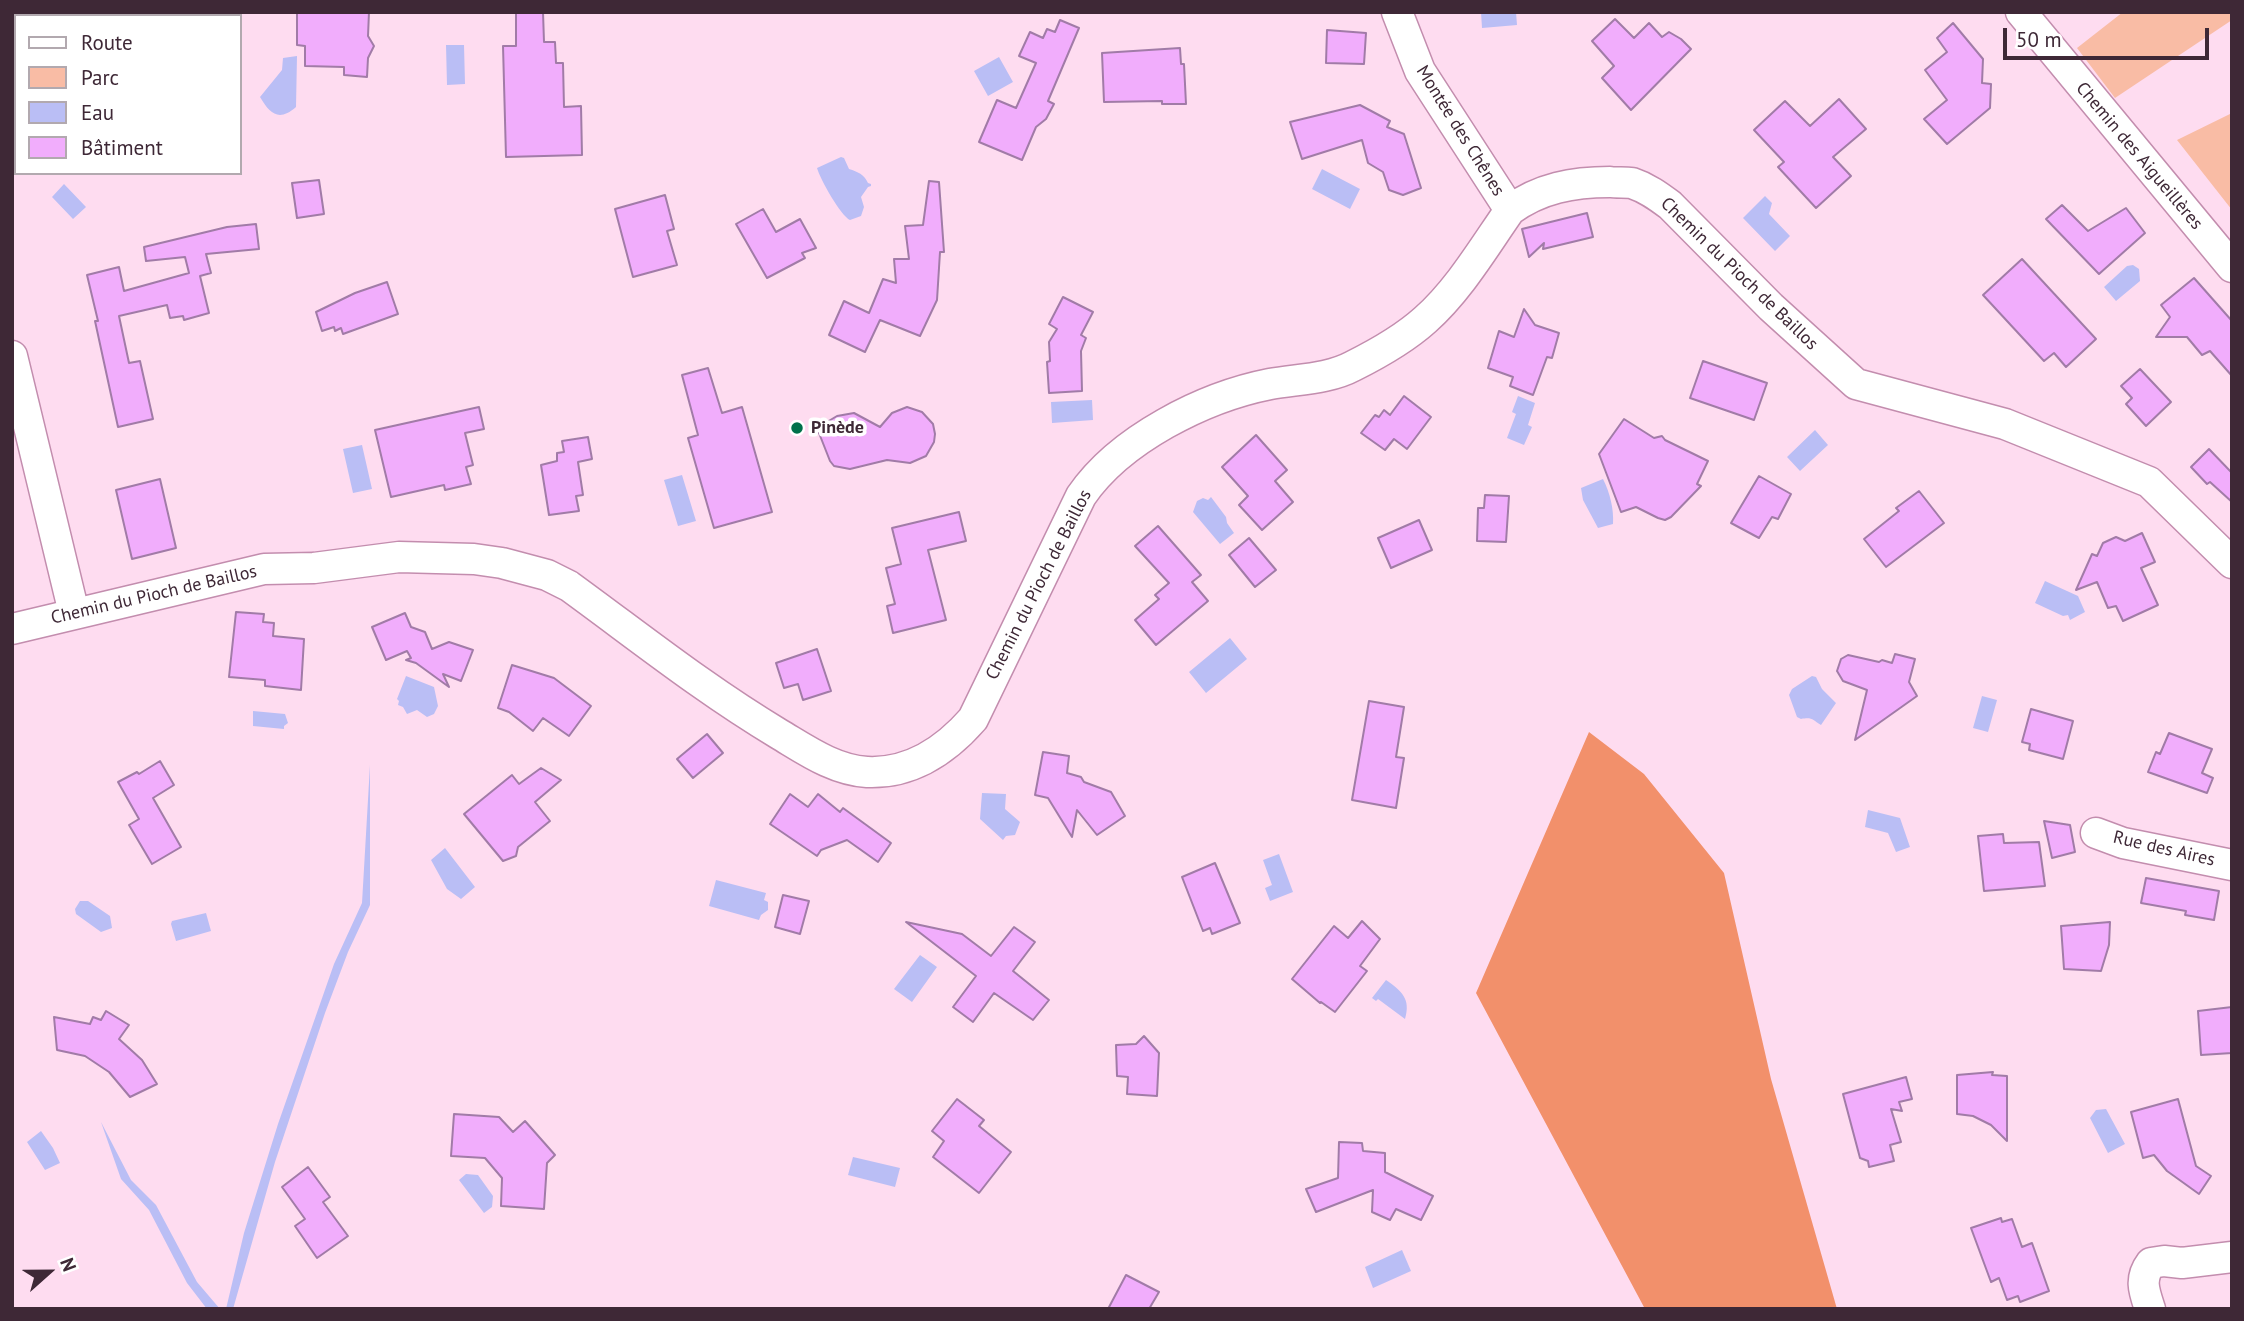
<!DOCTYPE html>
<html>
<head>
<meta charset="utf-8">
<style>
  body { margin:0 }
  #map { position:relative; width:2244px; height:1321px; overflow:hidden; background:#fedcf0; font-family:"PT Sans",sans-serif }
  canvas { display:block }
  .frame { position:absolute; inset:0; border:14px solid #3e2836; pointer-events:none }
  .legend { position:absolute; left:14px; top:14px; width:228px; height:161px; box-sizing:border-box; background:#fff; border:2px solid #b2a9af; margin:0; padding:9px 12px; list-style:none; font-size:21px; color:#3e2836 }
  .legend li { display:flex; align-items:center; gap:14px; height:35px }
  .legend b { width:35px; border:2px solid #b2a9af }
  .north { position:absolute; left:14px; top:1237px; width:70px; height:70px; -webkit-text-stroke:5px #fff; paint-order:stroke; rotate:69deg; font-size:19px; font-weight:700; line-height:28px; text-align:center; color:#3e2836 }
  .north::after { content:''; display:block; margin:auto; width:24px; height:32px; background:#3e2836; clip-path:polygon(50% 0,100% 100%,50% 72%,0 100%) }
  .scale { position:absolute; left:2003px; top:28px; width:206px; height:32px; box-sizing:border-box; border:4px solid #3e2836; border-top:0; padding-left:9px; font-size:21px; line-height:24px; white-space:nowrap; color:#3e2836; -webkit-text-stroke:5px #fff; paint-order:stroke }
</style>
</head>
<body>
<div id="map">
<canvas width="2244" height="1321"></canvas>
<div class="frame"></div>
<ul class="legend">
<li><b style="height:9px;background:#fff"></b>Route</li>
<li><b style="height:19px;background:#f9bca5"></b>Parc</li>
<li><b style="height:19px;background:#babef5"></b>Eau</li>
<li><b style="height:19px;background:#f1adfc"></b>Bâtiment</li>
</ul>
<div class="north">N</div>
<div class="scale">50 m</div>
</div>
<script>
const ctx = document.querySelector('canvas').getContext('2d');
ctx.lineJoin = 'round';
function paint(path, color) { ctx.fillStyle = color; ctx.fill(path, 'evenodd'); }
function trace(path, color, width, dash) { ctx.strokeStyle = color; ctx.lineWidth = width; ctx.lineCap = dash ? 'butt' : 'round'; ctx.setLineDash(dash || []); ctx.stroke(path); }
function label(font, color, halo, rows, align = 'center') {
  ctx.font = font + ' "PT Sans",sans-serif'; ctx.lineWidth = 7; ctx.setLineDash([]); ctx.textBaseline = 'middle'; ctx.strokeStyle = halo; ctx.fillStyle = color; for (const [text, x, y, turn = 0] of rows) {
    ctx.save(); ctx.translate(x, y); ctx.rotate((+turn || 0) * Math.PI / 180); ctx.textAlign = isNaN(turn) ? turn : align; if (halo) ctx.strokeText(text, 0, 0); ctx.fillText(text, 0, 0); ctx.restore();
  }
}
const green = new Path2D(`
  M 2123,12 L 2232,12 L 2232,20 L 2115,98 L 2077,48 Z
  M 2232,113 L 2232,210 L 2177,140 Z`);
const forest = new Path2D(`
  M 1589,732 L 1644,774 L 1724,873 L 1771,1079 L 1837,1309 L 1645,1309 L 1476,993 Z`);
const water = new Path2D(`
  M 1481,12 L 1516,12 L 1517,25 L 1482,28 Z
  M 446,45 L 464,45 L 465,84 L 447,85 Z
  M 297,56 L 296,107 C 279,122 270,114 260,97 L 282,70 L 283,58 Z
  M 999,57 L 1013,82 L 988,96 L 974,71 Z
  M 841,157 L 844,158 L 849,169 C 858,172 864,174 868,183 L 871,184 L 871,186 L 868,187 L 861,197 L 864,207 L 861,216 L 850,220 C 841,216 820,179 817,168 Z
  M 1322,169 L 1360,189 L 1350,209 L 1312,189 Z
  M 64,184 L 86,207 L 73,219 L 52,197 Z
  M 1765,196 L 1772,203 L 1769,214 L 1790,236 L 1775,251 L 1743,218 Z
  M 2133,265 L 2139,269 L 2140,281 L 2116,301 L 2104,287 L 2127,266 Z
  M 1518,396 L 1535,403 L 1528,425 L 1532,427 L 1524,445 L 1507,438 L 1516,414 L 1512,412 Z
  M 1092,400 L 1093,420 L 1052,423 L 1051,402 Z
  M 1815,430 L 1828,445 L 1800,471 L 1787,457 Z
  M 362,445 L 372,489 L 353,493 L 343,449 Z
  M 682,475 L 696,521 L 678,526 L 664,480 Z
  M 1603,479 C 1610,493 1614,509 1613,524 L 1598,528 L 1583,500 L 1581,488 Z
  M 1211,497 L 1226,517 L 1227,523 L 1234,533 L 1220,544 L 1193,512 L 1197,501 L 1203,498 L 1208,500 Z
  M 2045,581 L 2078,596 L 2085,612 L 2070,620 L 2068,615 L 2063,616 L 2035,603 Z
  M 1230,638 L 1247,659 L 1206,693 L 1189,672 Z
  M 406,676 L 434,687 L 438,706 L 434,714 L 427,717 L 417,710 L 407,714 L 403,707 L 398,705 L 399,701 L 397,699 Z
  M 1812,676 L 1816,677 L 1822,689 L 1836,703 L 1821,725 C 1812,720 1813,717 1801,719 L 1797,717 L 1789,695 L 1792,689 Z
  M 1982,696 L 1997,700 L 1988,732 L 1973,728 Z
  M 253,711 L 285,714 L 288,723 L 284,726 L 284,729 L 253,726 Z
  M 370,765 L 370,905 L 348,952 L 325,1013 L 275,1162 L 233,1309 L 226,1309 L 244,1233 L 278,1124 L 334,964 L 362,903 Z
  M 982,793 L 1006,794 L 1005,809 L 1020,822 L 1015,835 L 1006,836 L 1003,840 L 980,819 Z
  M 1868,810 L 1900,818 L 1910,847 L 1896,852 L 1888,833 L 1865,827 Z
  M 445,848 L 475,887 L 461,899 L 447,889 L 431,860 Z
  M 1279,854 L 1293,892 L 1270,901 L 1265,888 L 1272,885 L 1263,860 Z
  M 716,880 L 766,893 L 764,900 L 768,902 L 768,910 L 761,915 L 759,920 L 709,906 Z
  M 80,901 L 88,901 L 110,916 L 112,928 L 101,932 L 76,914 L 75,909 Z
  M 206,913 L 211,931 L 176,941 L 171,924 L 172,921 Z
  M 920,955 L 937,967 L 912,1002 L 894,989 Z
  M 1386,980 C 1402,991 1411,999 1405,1019 L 1378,999 L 1376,1001 L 1372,998 Z
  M 2106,1109 L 2125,1144 L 2108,1153 L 2090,1118 L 2096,1110 Z
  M 101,1122 L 131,1180 L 156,1205 L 197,1282 L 220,1309 L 207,1309 L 187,1283 L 149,1210 L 121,1179 Z
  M 41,1131 L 53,1148 L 60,1163 L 45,1170 L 27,1142 Z
  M 853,1157 L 900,1168 L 895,1187 L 848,1175 Z
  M 466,1174 L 478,1175 L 493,1196 L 492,1207 L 484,1213 L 459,1180 Z
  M 1402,1250 L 1411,1271 L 1373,1288 L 1365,1267 Z`);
const building = new Path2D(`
  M 297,12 L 369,12 L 368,36 L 374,46 L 368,58 L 367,77 L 344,75 L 344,67 L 305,66 L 305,46 L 297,45 Z
  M 516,12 L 543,12 L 544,42 L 555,42 L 556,63 L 563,63 L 564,107 L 581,106 L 582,155 L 506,157 L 503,46 L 516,46 Z
  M 1615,19 L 1634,38 L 1649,23 L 1662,37 L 1669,32 L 1681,39 L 1691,49 L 1631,110 L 1602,78 L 1614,66 L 1592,41 Z
  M 1060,20 L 1079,28 L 1048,101 L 1054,104 L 1046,119 L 1036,127 L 1022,160 L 979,142 L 997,100 L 1016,108 L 1036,63 L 1019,56 L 1030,32 L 1043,38 L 1047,29 L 1055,32 Z
  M 1953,23 L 1983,59 L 1982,83 L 1991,84 L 1990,108 L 1947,144 L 1924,119 L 1947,100 L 1925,70 L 1947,52 L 1937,38 Z
  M 1327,30 L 1366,33 L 1364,64 L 1326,63 Z
  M 1180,48 L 1181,64 L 1184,64 L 1186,104 L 1162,104 L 1162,101 L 1104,102 L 1102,53 Z
  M 1839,99 L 1866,129 L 1833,157 L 1851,176 L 1816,208 L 1778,167 L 1784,162 L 1754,130 L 1785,101 L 1810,126 Z
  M 1360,105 L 1390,121 L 1387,127 L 1404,134 L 1421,188 L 1403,195 L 1389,190 L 1383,172 L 1368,163 L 1362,140 L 1302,159 L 1290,122 Z
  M 319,180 L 324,214 L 297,218 L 292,183 Z
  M 929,181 L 939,182 L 944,252 L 940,252 L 937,300 L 920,336 L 880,320 L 865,352 L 829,335 L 844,301 L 869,313 L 883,279 L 896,283 L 894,259 L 909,259 L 905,226 L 923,225 Z
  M 665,195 L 674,229 L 667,231 L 677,265 L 633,277 L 615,209 Z
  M 2062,205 L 2088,231 L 2126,208 L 2145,233 L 2099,274 L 2046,219 Z
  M 763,209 L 776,232 L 800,219 L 816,248 L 802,253 L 805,258 L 767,278 L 736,224 Z
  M 1587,213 L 1593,237 L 1543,249 L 1544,243 L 1529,257 L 1522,229 Z
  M 256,224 L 259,249 L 206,254 L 211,273 L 200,276 L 209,313 L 184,320 L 183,316 L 170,318 L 167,305 L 119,316 L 129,363 L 140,361 L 153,419 L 118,427 L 95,321 L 98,321 L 87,275 L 119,267 L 124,291 L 189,273 L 185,257 L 146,261 L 144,247 L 227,227 Z
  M 2022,259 L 2096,339 L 2066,367 L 2054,353 L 2044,361 L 1983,295 Z
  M 2194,278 L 2232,321 L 2232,376 L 2210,351 L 2202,355 L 2187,337 L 2156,337 L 2170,317 L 2161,305 Z
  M 387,282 L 398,314 L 343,334 L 341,328 L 335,331 L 334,327 L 322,331 L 316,312 L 355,293 Z
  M 1063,297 L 1093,312 L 1081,335 L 1086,338 L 1081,351 L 1082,391 L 1049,393 L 1047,362 L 1050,361 L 1049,342 L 1057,329 L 1049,324 Z
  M 1524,309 L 1535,325 L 1559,333 L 1552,358 L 1547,357 L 1533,395 L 1510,386 L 1513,377 L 1488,368 L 1499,331 L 1514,337 Z
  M 1703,361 L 1767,383 L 1754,420 L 1690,398 Z
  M 708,368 L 722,413 L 742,407 L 772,512 L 714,528 L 688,438 L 698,435 L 682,375 Z
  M 2140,369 L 2171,402 L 2146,426 L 2126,404 L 2132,398 L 2121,386 Z
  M 1404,396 L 1431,417 L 1407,449 L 1394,439 L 1385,450 L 1361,433 L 1375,415 L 1379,417 L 1384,410 L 1390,415 Z
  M 479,407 L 484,429 L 465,433 L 473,465 L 466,467 L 471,484 L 445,490 L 444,485 L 391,497 L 375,430 Z
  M 907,407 L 922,412 L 933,424 L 935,434 L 934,442 L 926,456 L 910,463 L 887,460 L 850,469 L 834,466 L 830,461 L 817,428 L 837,416 L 854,413 L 880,427 L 892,413 Z
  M 1624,419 L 1654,438 L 1662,436 L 1665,440 L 1708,461 L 1697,484 L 1701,486 L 1671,517 L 1665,520 L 1658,518 L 1636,507 L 1621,512 L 1599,454 Z
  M 1256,435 L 1287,470 L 1275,481 L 1293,502 L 1262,530 L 1239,505 L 1248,496 L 1222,467 Z
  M 588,437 L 592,459 L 578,462 L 583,495 L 576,496 L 579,511 L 549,515 L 541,465 L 557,461 L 557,453 L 564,452 L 562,441 Z
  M 2209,449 L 2232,473 L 2232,502 L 2210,482 L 2207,484 L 2191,467 Z
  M 1759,476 L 1791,494 L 1778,519 L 1772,517 L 1759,538 L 1731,523 Z
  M 160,479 L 176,548 L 132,559 L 116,490 Z
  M 1919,491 L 1944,523 L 1886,567 L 1864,539 L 1899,511 L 1896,508 Z
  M 1485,495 L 1509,496 L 1506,542 L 1477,541 L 1478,508 L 1484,508 Z
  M 959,512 L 966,541 L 928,550 L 946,620 L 893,633 L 887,606 L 895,604 L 886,568 L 901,564 L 892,528 Z
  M 1419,520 L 1432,550 L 1391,568 L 1378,538 Z
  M 1158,526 L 1201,575 L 1192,582 L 1208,601 L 1156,645 L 1135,620 L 1159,599 L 1155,595 L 1169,583 L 1135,546 Z
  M 2142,533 L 2155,562 L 2141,568 L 2158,605 L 2123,621 L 2116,606 L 2108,608 L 2097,582 L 2076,590 L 2092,554 L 2097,556 L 2103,543 L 2116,537 L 2125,541 Z
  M 1249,538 L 1276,570 L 1255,587 L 1229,555 Z
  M 236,612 L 264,614 L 263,622 L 274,623 L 273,636 L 304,639 L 301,690 L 265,686 L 265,680 L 229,677 Z
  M 405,613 L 411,627 L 425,632 L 432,649 L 449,642 L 473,650 L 461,681 L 443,674 L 449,687 L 416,663 L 406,660 L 411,658 L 407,651 L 386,660 L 372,627 Z
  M 817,649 L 831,691 L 803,700 L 798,684 L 784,688 L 776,663 Z
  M 1895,654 L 1915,659 L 1909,682 L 1917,696 L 1855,740 L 1867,690 L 1843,681 L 1837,671 L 1841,659 L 1848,655 L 1879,662 L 1882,660 L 1892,663 Z
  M 512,665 L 554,678 L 591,706 L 569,736 L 543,718 L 533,731 L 509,712 L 498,708 Z
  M 1369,701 L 1404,707 L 1396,757 L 1404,758 L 1396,808 L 1352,800 Z
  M 2031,709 L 2073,721 L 2063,759 L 2029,750 L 2030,744 L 2022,742 Z
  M 2169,733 L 2212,749 L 2202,773 L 2213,778 L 2207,793 L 2148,772 L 2156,752 L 2160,754 Z
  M 707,734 L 723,753 L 693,778 L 677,759 Z
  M 1043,752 L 1069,756 L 1067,773 L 1081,777 L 1084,782 L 1111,792 L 1125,816 L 1097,835 L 1077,810 L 1072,837 L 1048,798 L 1035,795 Z
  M 160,761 L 174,785 L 153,798 L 181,847 L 152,864 L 129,825 L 139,819 L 118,782 L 137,772 L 139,774 Z
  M 541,768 L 561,780 L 535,802 L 550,821 L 518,847 L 516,856 L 503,861 L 464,814 L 512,775 L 519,784 Z
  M 790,794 L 808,807 L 818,794 L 840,812 L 843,808 L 891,843 L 878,862 L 847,840 L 821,850 L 817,856 L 770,824 Z
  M 2044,821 L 2070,825 L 2075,852 L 2052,858 Z
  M 2003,834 L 2004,843 L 2039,842 L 2045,886 L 1984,891 L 1978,836 Z
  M 1215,863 L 1240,923 L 1212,934 L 1210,928 L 1203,931 L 1182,877 Z
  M 2146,878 L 2219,891 L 2214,920 L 2185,915 L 2186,911 L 2141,903 Z
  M 783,895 L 809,901 L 800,934 L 775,927 Z
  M 1362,921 L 1380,939 L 1360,966 L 1367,971 L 1335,1012 L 1321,1002 L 1320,1003 L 1292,979 L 1334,926 L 1348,938 Z
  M 906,922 L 962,934 L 991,956 L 1014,927 L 1035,942 L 1013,971 L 1049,1000 L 1033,1020 L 994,993 L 973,1022 L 953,1007 L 976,976 Z
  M 2110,922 L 2109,945 L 2101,971 L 2064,969 L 2061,926 Z
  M 2232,1007 L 2232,1053 L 2201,1055 L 2198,1011 Z
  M 106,1011 L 129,1025 L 119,1039 L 142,1060 L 157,1084 L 130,1097 L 109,1072 L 85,1056 L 57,1050 L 54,1017 L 90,1024 L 93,1017 L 101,1020 Z
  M 1144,1036 L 1159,1053 L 1157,1096 L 1127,1094 L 1128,1077 L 1117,1076 L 1116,1045 L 1136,1044 Z
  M 1993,1072 L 1992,1075 L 2007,1076 L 2007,1141 L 1991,1125 L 1973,1116 L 1957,1114 L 1957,1075 Z
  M 1906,1077 L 1912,1099 L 1899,1102 L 1902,1111 L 1891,1109 L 1901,1142 L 1890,1145 L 1894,1161 L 1869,1167 L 1868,1161 L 1860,1158 L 1843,1094 Z
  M 957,1099 L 984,1120 L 979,1126 L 1011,1152 L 979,1193 L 933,1157 L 944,1141 L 932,1131 Z
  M 2178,1099 L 2196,1166 L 2211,1176 L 2199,1194 L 2167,1171 L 2154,1155 L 2143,1158 L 2131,1112 Z
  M 454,1114 L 499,1117 L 513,1132 L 525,1121 L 555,1155 L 547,1163 L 544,1209 L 501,1206 L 502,1178 L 485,1158 L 451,1156 Z
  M 1339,1142 L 1362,1143 L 1363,1151 L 1385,1153 L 1385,1172 L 1433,1196 L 1421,1220 L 1396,1209 L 1390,1220 L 1372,1212 L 1373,1190 L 1316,1212 L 1306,1189 L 1338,1178 Z
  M 308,1167 L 330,1197 L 323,1202 L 348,1236 L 317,1258 L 295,1226 L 305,1219 L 282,1187 Z
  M 2001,1218 L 2002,1222 L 2012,1219 L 2022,1247 L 2032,1243 L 2049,1291 L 2020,1302 L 2018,1296 L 2007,1300 L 1999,1278 L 1991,1282 L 1971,1228 Z
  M 1126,1275 L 1159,1292 L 1149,1309 L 1108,1309 Z`);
const street = new Path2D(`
  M 57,12 L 59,16
  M 1397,12 L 1420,71 L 1510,210
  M 2021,12 L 2232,267
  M 12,356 L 74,613
  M 12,629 L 264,569 L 314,568 L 399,557 L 474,559 L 502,563 L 547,575 L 569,586 C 639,637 704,689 779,734 C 806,750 834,770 867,772 C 911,774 945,751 973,719 L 1081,496 C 1120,439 1204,397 1270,384 C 1298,379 1329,379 1353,366 C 1377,354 1405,338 1425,320 C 1459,290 1484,247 1510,210 C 1540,188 1573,182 1610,182 C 1617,183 1625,182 1632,183 C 1647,188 1658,196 1670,205 L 1771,307 L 1856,384 L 2005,424 L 2149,482 L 2232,563
  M 2096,833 L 2123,843 L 2232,865
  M 2150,1309 C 2144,1291 2139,1279 2151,1263 L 2164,1261 L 2182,1263 L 2232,1257`);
const markers = [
  [797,428,7,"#00714b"]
];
const streetNames = [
  ["Montée des Chênes",1460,131,58],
  ["Chemin des Aigueillères",2139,156,50],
  ["Chemin du Pioch de Baillos",1739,274,44],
  ["Chemin du Pioch de Baillos",1039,585,-63],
  ["Chemin du Pioch de Baillos",154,595,-13],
  ["Rue des Aires",2164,849,13]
];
const poiNames = [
  ["Pinède",811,428]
];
paint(green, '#f9bca5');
paint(forest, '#f2906b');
paint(water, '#babef5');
paint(building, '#f1adfc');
trace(building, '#a17ba7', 2);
trace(street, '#c38dae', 33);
trace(street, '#fff', 30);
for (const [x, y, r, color] of markers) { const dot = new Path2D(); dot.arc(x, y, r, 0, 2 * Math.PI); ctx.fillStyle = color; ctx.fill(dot); trace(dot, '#fff', 2.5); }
label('18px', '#3e2836', '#fff', streetNames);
label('bold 18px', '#3e2836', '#fff', poiNames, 'left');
</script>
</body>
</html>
